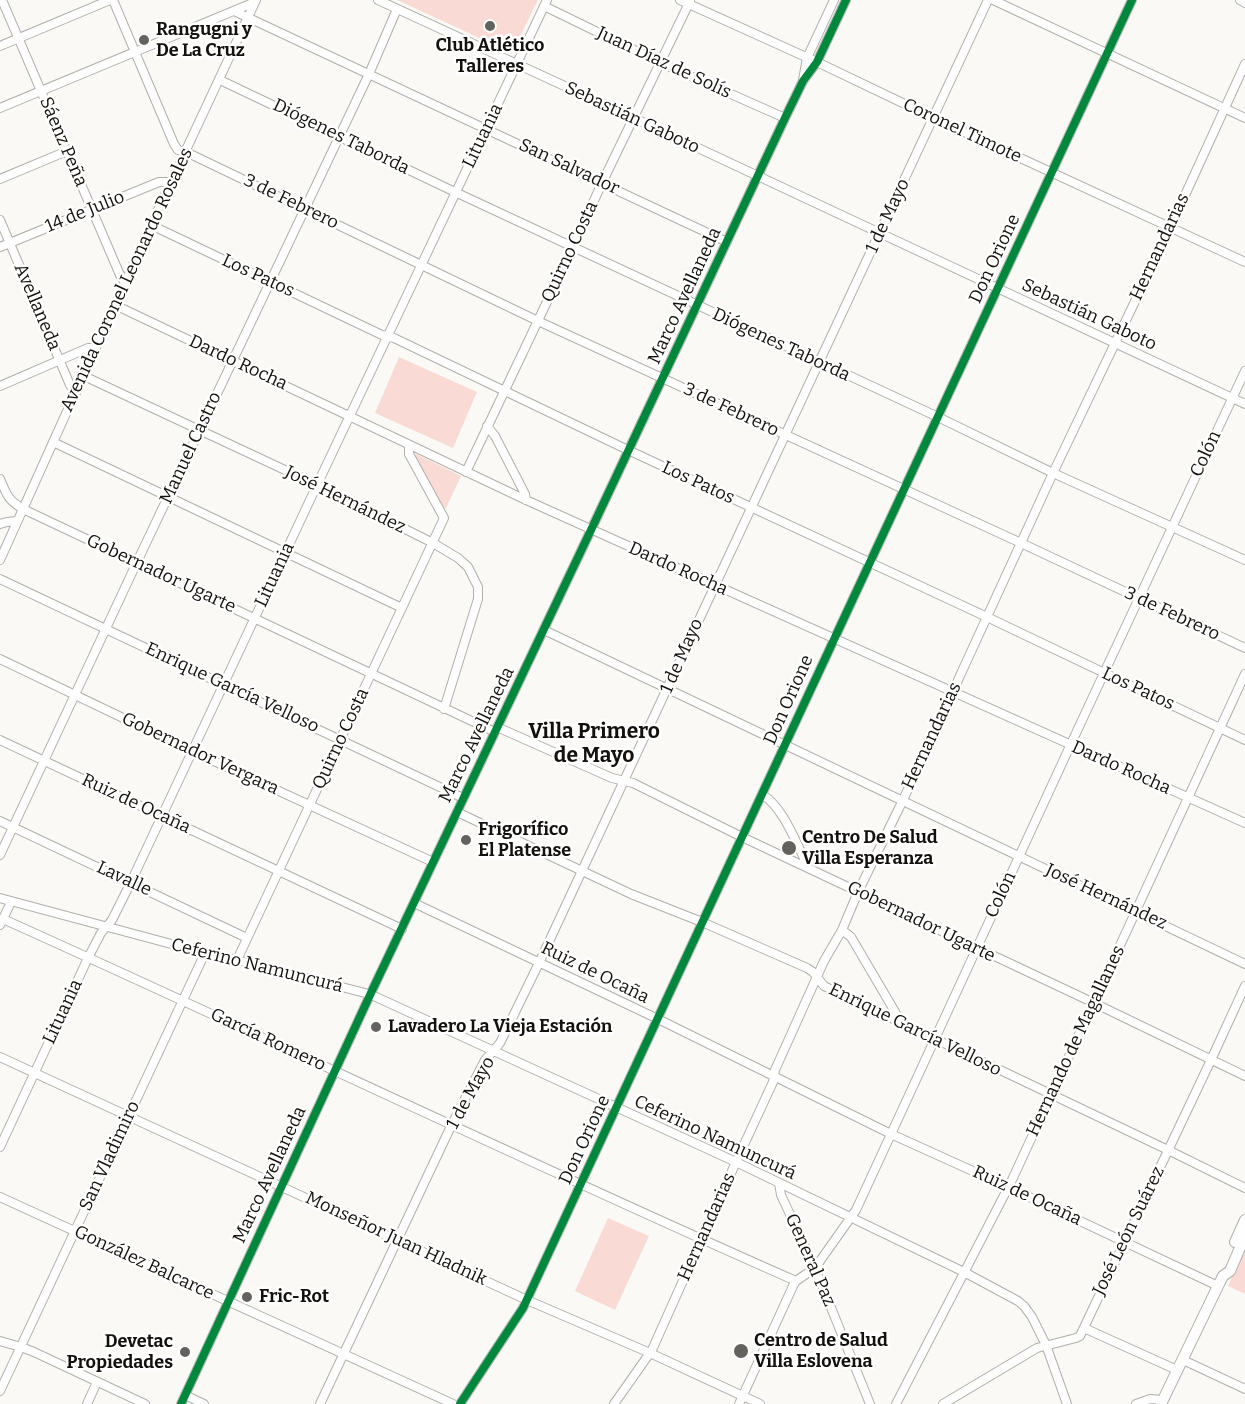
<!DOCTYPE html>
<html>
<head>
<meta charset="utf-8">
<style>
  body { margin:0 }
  canvas { display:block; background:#fbf9f6 }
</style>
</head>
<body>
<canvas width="1245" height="1404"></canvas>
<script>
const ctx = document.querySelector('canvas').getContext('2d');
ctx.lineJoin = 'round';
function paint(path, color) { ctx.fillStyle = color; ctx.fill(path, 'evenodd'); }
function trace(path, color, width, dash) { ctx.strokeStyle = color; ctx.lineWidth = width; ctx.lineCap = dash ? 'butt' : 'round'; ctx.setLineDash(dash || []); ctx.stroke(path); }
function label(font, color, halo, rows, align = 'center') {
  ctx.font = font + ' Bitter,serif'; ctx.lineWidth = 5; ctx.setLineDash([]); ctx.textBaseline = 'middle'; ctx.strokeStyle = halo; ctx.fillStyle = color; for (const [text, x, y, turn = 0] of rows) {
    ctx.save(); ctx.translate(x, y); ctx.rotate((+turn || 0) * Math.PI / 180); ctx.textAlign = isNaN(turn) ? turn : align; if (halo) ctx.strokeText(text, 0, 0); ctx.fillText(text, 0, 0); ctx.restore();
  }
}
const green = new Path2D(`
  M 397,0 L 538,0 L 512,53 Z
  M 399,357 L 477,392 L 453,448 L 375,413 Z
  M 416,454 L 461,476 L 446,508 L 442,508 L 414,456 Z
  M 608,1218 L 649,1236 L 615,1310 L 575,1291 Z
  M 1245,1247 L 1245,1294 L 1228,1286 Z`);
const minor = new Path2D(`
  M 2,0 L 120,275 L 125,283
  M 113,0 L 174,144 L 178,150 L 186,152 L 538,321 L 1021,543 L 1245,648
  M 378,0 L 634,118 L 1245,404
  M 680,0 L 817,62 L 934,118 L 1245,262
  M 993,0 L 1245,118
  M 1240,0 L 1245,3
  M 544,6 L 661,63 L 785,118
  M 234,11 L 727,242
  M 0,46 L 110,0
  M 220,80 L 455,192 L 938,417 L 1053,473 L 1245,560
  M 803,80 L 807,58 L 834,0
  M 0,108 L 255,2
  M 0,179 L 67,151
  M 0,220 L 70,385 L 76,393
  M 151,225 L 382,335 L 394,338 L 628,450 L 987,617 L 1245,740
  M 0,247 L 159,182 L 172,182
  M 115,305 L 526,500 L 1245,823
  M 84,376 L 317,485 L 433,543 L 458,558 L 468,567 L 478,587 L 478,599 L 444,709
  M 0,386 L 88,348 L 96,348
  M 487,426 L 495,436 L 525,494 L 526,500
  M 53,442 L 402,608
  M 466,472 L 573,247 L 602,183 L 690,1
  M 0,479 C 7,495 7,499 23,509 L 495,732
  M 0,524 L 7,522 L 17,521
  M 0,560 L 151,225 L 256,0
  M 0,579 L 463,798
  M 544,630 L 1245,964
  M 0,659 L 192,751 L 433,862
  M 497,727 L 612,778 L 633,783 L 742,837 L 1094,1003 L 1245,1076
  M 0,740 L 402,929
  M 763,795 C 782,807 794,838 804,858 L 805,866
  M 457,812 L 631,894 L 702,922 L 807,968 L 813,972 L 824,986 L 1168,1150 L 1245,1188
  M 0,821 L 247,938
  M 0,855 L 137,562 L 369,74 L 397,9
  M 0,898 L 205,953 L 237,960 L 365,993 L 376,997 L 736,1162 L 964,1272 L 1018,1301 L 1024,1306 L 1032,1317 L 1046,1345 L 1067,1404
  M 414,903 L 658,1019 L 891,1134 L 1008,1187 L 1218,1286
  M 3,919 C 268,1038 530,1164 796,1281
  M 0,925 L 11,902
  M 842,930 L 851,937 L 901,1022
  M 237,960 L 444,518 L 409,454 L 409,446
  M 0,1057 L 527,1300 L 650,1353 L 760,1404
  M 0,1147 L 88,958 L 101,933 L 112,920 L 131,882 L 317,485 L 547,0
  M 779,1183 L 781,1195 L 815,1268 L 870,1404
  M 0,1197 L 453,1404
  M 1084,1328 L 1177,1370
  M 0,1341 L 21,1347 L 34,1352 L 145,1404
  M 1183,1360 L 1245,1389
  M 0,1391 L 205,953
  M 185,1395 L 204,1404
  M 87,1404 L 97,1382
  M 181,1404 L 370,995 L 591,530 L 785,118 L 803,81 L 817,62 L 846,0
  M 320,1404 L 452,1124 L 485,1060 L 500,1043 L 539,963 L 988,0
  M 460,1404 L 523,1308 L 742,837 L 1132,0
  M 614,1404 L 652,1350 L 736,1162 L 773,1082 L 775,1070 L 824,961 L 842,930 L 858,892 L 903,800 L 1053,473 L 1170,228 L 1245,64
  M 739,1404 L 793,1286 L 796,1281 L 815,1268 L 856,1210 L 1070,746 L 1245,371
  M 896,1404 L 1012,1180 L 1245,674
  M 943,1404 L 1037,1348 L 1076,1338 L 1080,1336 L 1211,1060 L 1245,986
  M 1136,1404 L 1150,1399 L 1163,1400`);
const major = new Path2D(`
  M 1235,1242 L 1245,1220
  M 1161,1404 L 1218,1286 L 1223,1276 L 1230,1271 L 1245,1236`);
const cycleway = new Path2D(`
  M 181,1404 L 370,995 L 591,530 L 785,118 L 803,81 L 817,62 L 846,0
  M 460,1404 L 523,1308 L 742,837 L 1132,0`);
const markers = [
  [490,26,6,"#64625f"],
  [144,40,6,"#64625f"],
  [466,840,6,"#64625f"],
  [789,848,8,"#64625f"],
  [376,1027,6,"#64625f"],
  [247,1297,6,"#64625f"],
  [741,1351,8,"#64625f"],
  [185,1352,6,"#64625f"]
];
const poiNames = [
  ["Rangugni y",156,30],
  ["De La Cruz",156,51],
  ["Club Atlético",490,46,"center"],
  ["Talleres",490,67,"center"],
  ["Frigorífico",478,830],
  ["El Platense",478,851],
  ["Centro De Salud",802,838],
  ["Villa Esperanza",802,859],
  ["Lavadero La Vieja Estación",388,1027],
  ["Fric-Rot",259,1297],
  ["Centro de Salud",754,1341],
  ["Villa Eslovena",754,1362],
  ["Devetac",173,1342,"right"],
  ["Propiedades",173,1363,"right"]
];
const streetNames = [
  ["Juan Díaz de Solís",664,63,25],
  ["Sebastián Gaboto",632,118,25],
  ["Coronel Timote",962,131,25],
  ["Lituania",483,136,-64],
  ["Diógenes Taborda",341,137,26],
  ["Sáenz Peña",63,142,67],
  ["San Salvador",569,167,25],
  ["3 de Febrero",291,202,26],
  ["14 de Julio",85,212,-22],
  ["1 de Mayo",888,216,-65],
  ["Hernandarias",1160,247,-65],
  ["Quirno Costa",570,252,-65],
  ["Don Orione",995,259,-65],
  ["Los Patos",258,276,25],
  ["Avenida Coronel Leonardo Rosales",127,280,-65],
  ["Marco Avellaneda",685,296,-65],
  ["Avellaneda",37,307,67],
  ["Sebastián Gaboto",1089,315,25],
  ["Diógenes Taborda",781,345,25],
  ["Dardo Rocha",238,363,25],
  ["3 de Febrero",731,410,25],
  ["Manuel Castro",191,448,-65],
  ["Colón",1206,454,-65],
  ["Los Patos",698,483,25],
  ["José Hernández",345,500,26],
  ["Dardo Rocha",678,569,24],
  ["Gobernador Ugarte",161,574,25],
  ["Lituania",275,575,-65],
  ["3 de Febrero",1172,614,25],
  ["1 de Mayo",682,656,-66],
  ["Enrique García Velloso",232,688,25],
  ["Los Patos",1138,689,25],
  ["Don Orione",789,700,-66],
  ["Marco Avellaneda",477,735,-64],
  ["Hernandarias",932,736,-65],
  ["Quirno Costa",341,739,-65],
  ["Gobernador Vergara",200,754,25],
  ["Dardo Rocha",1121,768,24],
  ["Ruiz de Ocaña",136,804,25],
  ["Lavalle",124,879,25],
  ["Colón",1001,895,-65],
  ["José Hernández",1106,897,25],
  ["Gobernador Ugarte",921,922,26],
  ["Ceferino Namuncurá",257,966,14],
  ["Ruiz de Ocaña",595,973,26],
  ["Lituania",63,1012,-65],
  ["Enrique García Velloso",915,1030,26],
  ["García Romero",268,1040,25],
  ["Hernando de Magallanes",1076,1041,-65],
  ["1 de Mayo",471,1093,-61],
  ["Ceferino Namuncurá",715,1138,25],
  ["Don Orione",585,1140,-65],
  ["San Vladimiro",110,1156,-65],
  ["Marco Avellaneda",270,1175,-65],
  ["Ruiz de Ocaña",1027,1196,25],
  ["Hernandarias",707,1227,-66],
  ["José León Suárez",1129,1231,-64],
  ["Monseñor Juan Hladnik",396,1239,25],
  ["General Paz",810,1260,66],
  ["González Balcarce",144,1263,25]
];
const quarterNames = [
  ["Villa Primero",594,732],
  ["de Mayo",594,756]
];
paint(green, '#fadad4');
trace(minor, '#b1aeab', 10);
trace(major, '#b1aeab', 12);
trace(minor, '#fefefe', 8);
trace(major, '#fefefe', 10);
trace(cycleway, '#00873e', 8);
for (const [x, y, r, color] of markers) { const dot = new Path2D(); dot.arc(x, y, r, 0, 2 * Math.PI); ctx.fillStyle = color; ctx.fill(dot); trace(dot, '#fff', 2); }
label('bold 18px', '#13100d', '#fff', poiNames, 'left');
label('18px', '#13100d', '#fff', streetNames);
label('bold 21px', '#13100d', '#fff', quarterNames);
</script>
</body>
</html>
